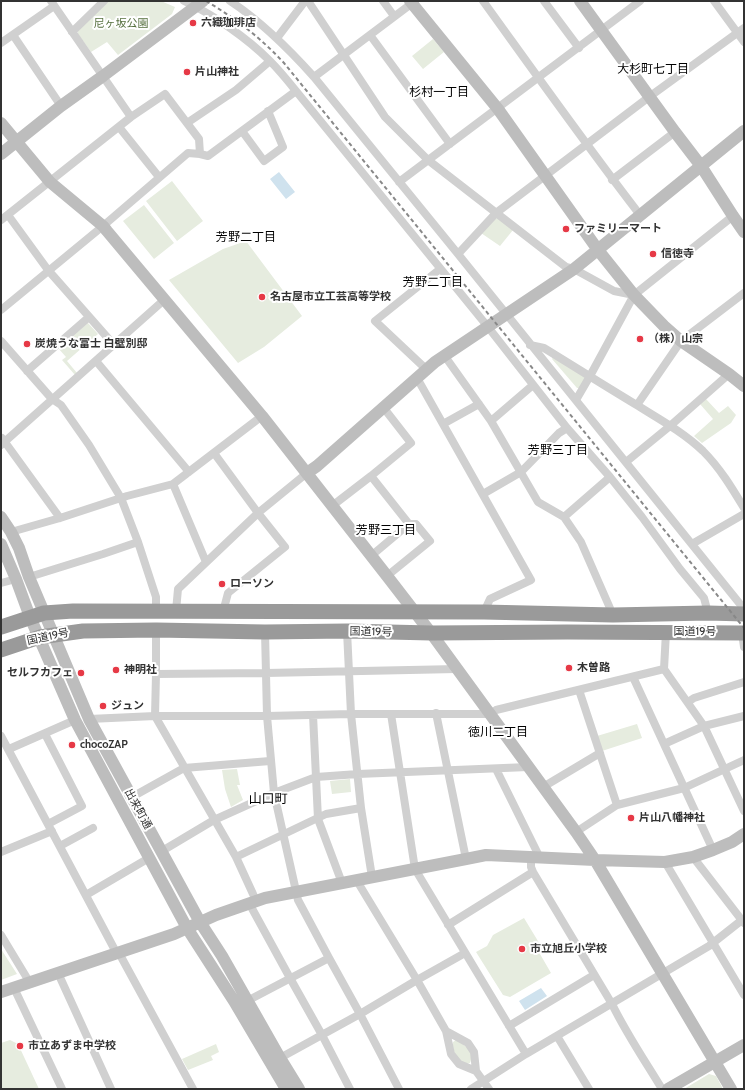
<!DOCTYPE html>
<html>
<head>
<meta charset="utf-8">
<style>
  body { margin:0 }
  #map { position:relative; width:745px; height:1090px; overflow:hidden; background:#fff; font-family:Cabin,sans-serif }
  canvas { display:block }
  .frame { position:absolute; inset:0; border:2px solid #333; pointer-events:none }
</style>
</head>
<body>
<div id="map">
<canvas width="745" height="1090"></canvas>
<div class="frame"></div>
</div>
<script>
const ctx = document.querySelector('canvas').getContext('2d');
ctx.lineJoin = 'round';
function paint(path, color) { ctx.fillStyle = color; ctx.fill(path, 'evenodd'); }
function trace(path, color, width, dash) { ctx.strokeStyle = color; ctx.lineWidth = width; ctx.lineCap = dash ? 'butt' : 'round'; ctx.setLineDash(dash || []); ctx.stroke(path); }
function label(font, color, halo, rows, align = 'center') {
  ctx.font = font + ' Cabin,"Noto Sans JP",sans-serif'; ctx.lineWidth = 4; ctx.setLineDash([]); ctx.textBaseline = 'middle'; ctx.strokeStyle = halo; ctx.fillStyle = color; for (const [text, x, y, turn = 0] of rows) {
    ctx.save(); ctx.translate(x, y); ctx.rotate((+turn || 0) * Math.PI / 180); ctx.textAlign = isNaN(turn) ? turn : align; if (halo) ctx.strokeText(text, 0, 0); ctx.fillText(text, 0, 0); ctx.restore();
  }
}
const green = new Path2D(`
  M 107,1 L 161,1 L 175,7 L 172,14 L 118,55 L 107,42 L 91,52 L 78,34 L 78,31 Z
  M 433,39 L 444,52 L 423,69 L 412,56 Z
  M 172,181 L 203,221 L 177,241 L 146,201 Z
  M 144,205 L 174,243 L 154,259 L 123,221 Z
  M 498,218 L 513,230 L 500,246 L 481,233 L 494,219 Z
  M 246,241 L 302,316 L 264,347 L 238,363 L 169,280 L 223,249 Z
  M 88,323 L 98,334 L 67,361 L 77,373 L 75,375 L 62,360 L 66,357 L 58,348 Z
  M 553,357 L 584,376 L 585,379 L 579,388 L 577,388 L 552,359 Z
  M 706,399 L 719,413 L 728,406 L 736,415 L 731,423 L 702,443 L 694,436 L 713,419 L 700,404 Z
  M 637,724 L 642,738 L 602,751 L 597,736 Z
  M 237,769 L 240,785 L 237,785 L 243,800 L 231,807 L 225,789 L 222,770 Z
  M 350,779 L 351,792 L 332,794 L 330,781 Z
  M 524,918 L 544,951 L 540,954 L 551,973 L 510,997 L 503,995 L 476,952 L 487,946 L 493,935 Z
  M 1,949 L 17,974 L 1,980 Z
  M 10,1040 L 18,1044 L 39,1089 L 1,1089 L 1,1043 Z
  M 456,1040 C 465,1045 475,1051 470,1063 C 459,1067 452,1051 453,1042 Z
  M 216,1044 L 219,1052 L 211,1056 L 213,1060 L 188,1070 L 182,1059 Z
  M 709,1074 L 716,1076 L 723,1089 L 684,1089 Z`);
const water = new Path2D(`
  M 279,172 L 295,192 L 286,199 L 270,179 Z
  M 541,988 L 547,996 L 525,1010 L 519,1001 Z`);
const street = new Path2D(`
  M 51,1 L 131,117
  M 184,1 C 214,15 247,38 270,61 C 279,70 288,81 296,91 L 488,327 L 567,428 L 610,477 L 642,517 L 680,569 L 704,598 L 708,613
  M 230,1 C 262,22 288,48 314,77 L 458,254 L 744,609
  M 308,1 L 385,117 L 428,160 L 566,267 L 574,269 L 614,291 L 634,295
  M 383,1 L 394,16
  M 483,1 C 535,73 586,145 640,215
  M 544,1 L 579,48
  M 714,1 L 744,42
  M 72,32 L 104,1
  M 13,35 L 61,106
  M 370,35 L 450,144
  M 277,38 L 305,1
  M 1,43 L 54,6
  M 314,77 L 415,1
  M 187,123 L 236,90 L 270,61
  M 119,127 L 159,177
  M 242,131 L 264,161 L 283,147 L 268,111
  M 612,180 L 675,132
  M 399,182 L 640,1
  M 8,215 L 48,270 L 114,345
  M 1,220 L 131,117 L 165,94 L 199,139 L 200,154 L 208,156 L 296,91
  M 458,254 L 496,213 L 649,97 L 744,28
  M 1,310 L 103,226 L 188,153 L 200,154
  M 1,341 L 52,399 L 61,405 L 89,445 L 121,498 L 138,542 L 156,597 L 156,611
  M 530,345 L 544,348 C 575,367 605,386 635,404 C 659,419 683,432 703,451 C 720,468 732,488 744,508
  M 444,355 L 491,421 L 538,502 L 564,517 L 581,542 L 613,615
  M 96,361 L 189,472
  M 426,369 L 375,321 L 440,269
  M 27,371 L 89,317
  M 417,378 L 531,580 L 490,599 L 484,612
  M 576,400 L 590,376 L 634,295 L 733,216
  M 637,405 L 681,341 L 744,293
  M 491,421 L 533,385
  M 443,424 L 479,404
  M 2,438 L 60,518
  M 1,445 L 164,300
  M 214,453 L 258,513 L 285,547 L 228,593 L 223,612
  M 626,462 L 670,426 L 729,374
  M 371,476 L 411,443 L 383,407
  M 173,484 L 206,562
  M 483,494 L 521,472 L 559,433 L 567,428
  M 332,506 L 371,476 L 409,524
  M 564,517 L 610,477
  M 11,532 L 60,518 L 127,496 L 173,484 L 262,416
  M 692,544 L 744,514
  M 371,556 L 409,524 L 416,524 L 430,541 L 387,576
  M 29,577 L 103,554 L 138,542
  M 1,583 L 16,579
  M 176,611 L 178,589 L 258,513 L 307,473
  M 156,630 L 156,674 L 155,716 L 236,857 L 253,894 L 256,901
  M 347,631 L 351,714 L 361,808 L 372,877
  M 265,632 L 267,716 L 274,793 L 298,900 L 329,958 L 360,1014 L 399,1089
  M 666,632 L 664,669 L 704,726 L 744,811
  M 742,633 L 744,647
  M 156,674 L 266,673 L 457,669
  M 633,677 L 713,850
  M 579,690 L 617,805
  M 688,702 L 694,698 L 744,682
  M 436,713 L 466,859
  M 391,714 L 415,869 L 526,1054
  M 313,715 L 318,819 L 342,883
  M 89,719 L 155,716 L 267,716 L 351,714 L 490,714 L 496,710 L 664,669
  M 45,734 L 82,806 L 48,824
  M 1,736 L 117,954
  M 664,744 L 704,726 L 744,716
  M 9,749 L 75,720
  M 496,769 L 540,858
  M 543,787 L 600,753
  M 132,797 L 184,768 L 270,761
  M 576,832 L 617,805 L 684,788 L 744,760
  M 60,846 L 93,828
  M 162,851 L 214,820 L 274,793 L 316,777 L 358,774 L 528,767
  M 1,852 L 52,831
  M 236,857 L 326,814 L 361,808
  M 531,857 L 531,867 L 533,872 L 612,1004 C 626,1033 645,1061 662,1089
  M 693,857 L 744,923
  M 665,862 L 744,995
  M 357,881 L 417,980 L 446,1031 L 451,1054 L 459,1064 L 476,1071
  M 86,895 L 149,858
  M 249,903 L 290,978 L 322,1035 L 350,1089
  M 448,925 L 533,872
  M 1,935 L 30,983
  M 119,953 L 193,1089
  M 58,973 L 111,1089
  M 14,988 L 62,1089
  M 247,1001 L 329,958
  M 509,1026 L 594,975
  M 446,1031 L 468,1043 L 474,1052 L 476,1071 L 489,1089
  M 557,1036 L 589,1089
  M 280,1058 L 360,1014 L 417,980 L 465,953
  M 471,1089 L 526,1054 L 709,946 L 742,920`);
const secondary = new Path2D(`
  M 410,1 L 498,109 L 598,250 L 634,295 L 664,326 L 681,341 L 729,374 L 744,386
  M 580,1 L 675,132 L 701,166 L 733,216 L 744,232
  M 1,123 L 50,182 L 103,226 L 107,231 L 262,416 L 387,576 L 431,633 L 576,832 L 595,860 L 731,1089
  M 1,154 L 61,106 L 103,76 L 203,1
  M 307,473 L 317,466 L 435,362 L 574,269 L 744,131
  M 1,517 L 11,532 L 19,548 L 29,577 L 89,719 L 200,922 L 222,956 L 280,1058 L 299,1089
  M 1,544 L 16,579 L 30,617 L 75,720 L 187,928 L 234,1001 L 286,1089
  M 1,992 L 174,934 L 216,915 L 265,898 L 466,859 L 486,855 L 595,860 L 665,862 L 693,857 L 713,850 L 732,842 L 744,834
  M 668,1089 L 744,1045`);
const highway = new Path2D(`
  M 1,627 L 44,613 L 73,611 L 484,612 L 613,615 L 708,613 L 744,614
  M 1,650 L 40,637 L 83,631 L 156,630 L 265,632 L 347,631 L 431,633 L 567,632 L 744,633`);
const rail = new Path2D(`
  M 206,1 C 235,18 261,38 284,63 L 744,628`);
const markers = [
  [193,23,4,"#e63946"],
  [187,72,4,"#e63946"],
  [566,229,4,"#e63946"],
  [653,254,4,"#e63946"],
  [262,297,4,"#e63946"],
  [640,339,4,"#e63946"],
  [27,344,4,"#e63946"],
  [222,584,4,"#e63946"],
  [569,668,4,"#e63946"],
  [116,670,4,"#e63946"],
  [81,673,4,"#e63946"],
  [103,706,4,"#e63946"],
  [72,745,4,"#e63946"],
  [631,818,4,"#e63946"],
  [522,949,4,"#e63946"],
  [20,1046,4,"#e63946"]
];
const poiNames = [
  ["六織珈琲店",201,23],
  ["片山神社",195,72],
  ["ファミリーマート",574,229],
  ["信徳寺",661,254],
  ["名古屋市立工芸高等学校",270,297],
  ["（株）山宗",648,339],
  ["炭焼うな富士 白壁別邸",35,344],
  ["ローソン",230,584],
  ["木曽路",577,668],
  ["神明社",124,670],
  ["セルフカフェ",73,673,"right"],
  ["ジュン",111,706],
  ["chocoZAP",80,745],
  ["片山八幡神社",639,818],
  ["市立旭丘小学校",530,949],
  ["市立あずま中学校",28,1046]
];
const parkNames = [
  ["尼ヶ坂公園",121,24]
];
const streetNames = [
  ["国道19号",371,632,1],
  ["国道19号",695,632],
  ["国道19号",48,637,-12],
  ["出来町通",138,809,61]
];
const neighbourhoodNames = [
  ["大杉町七丁目",653,69],
  ["杉村一丁目",439,92],
  ["芳野二丁目",246,237],
  ["芳野二丁目",433,282],
  ["芳野三丁目",558,450],
  ["芳野三丁目",386,530],
  ["徳川二丁目",498,732]
];
const quarterNames = [
  ["山口町",268,799]
];
paint(green, '#e6ecdf');
paint(water, '#cfe2ee');
trace(street, '#d0d0d0', 8);
trace(secondary, '#bdbdbd', 12);
trace(highway, '#9a9a9a', 15);
trace(rail, '#888', 2, [4, 3]);
for (const [x, y, r, color] of markers) { const dot = new Path2D(); dot.arc(x, y, r, 0, 2 * Math.PI); ctx.fillStyle = color; ctx.fill(dot); trace(dot, '#fff', 1.5); }
label('bold 11px', '#333', '#fff', poiNames, 'left');
label('11px', '#56703f', '#fff', parkNames);
label('11px', '#333', '#fff', streetNames);
label('12px', '#000', '#fff', neighbourhoodNames);
label('13px', '#000', '#fff', quarterNames);
</script>
</body>
</html>
